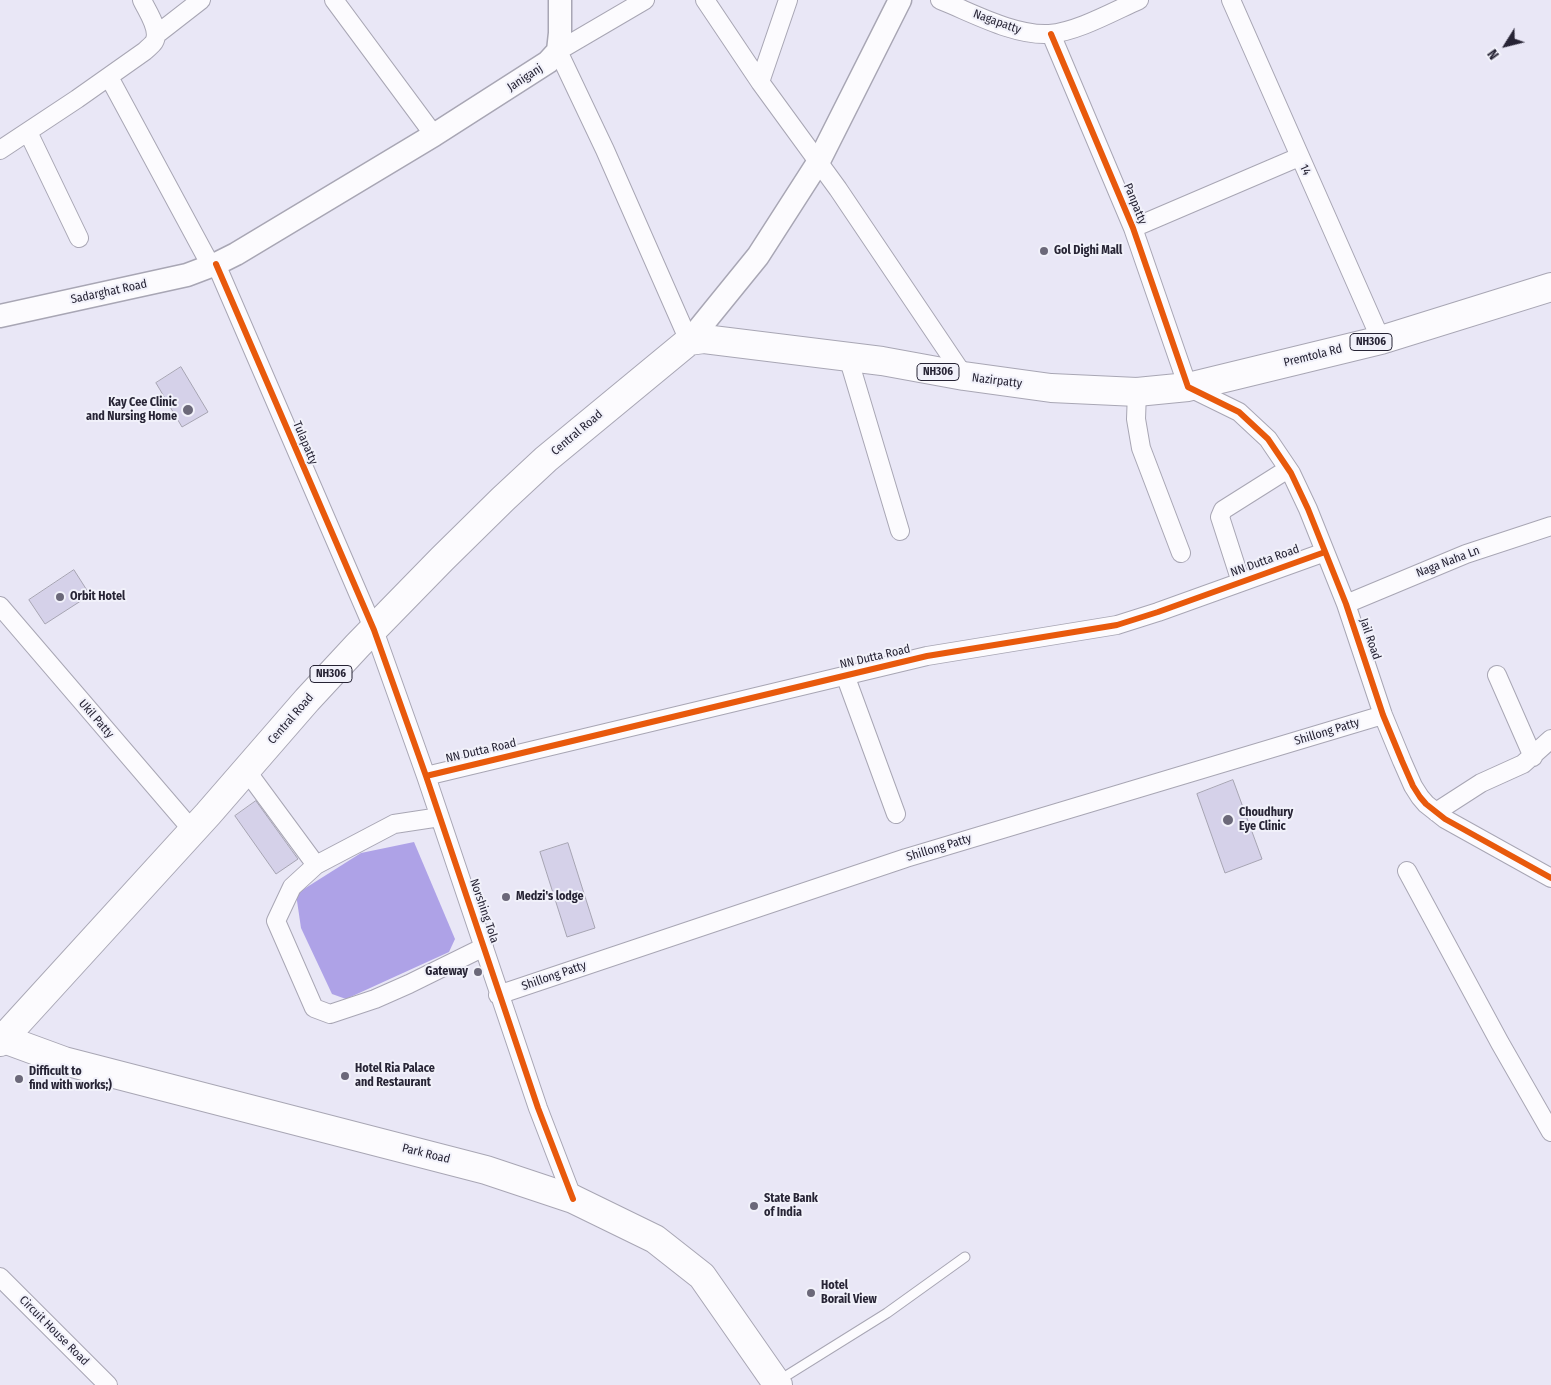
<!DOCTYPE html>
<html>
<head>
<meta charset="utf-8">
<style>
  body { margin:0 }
  #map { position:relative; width:1551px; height:1385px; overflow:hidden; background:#e9e7f6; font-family:"Fira Sans Condensed",sans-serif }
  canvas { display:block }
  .north { position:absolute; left:1481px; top:20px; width:50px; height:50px; -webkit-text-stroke:4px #f1f1fa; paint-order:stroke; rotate:234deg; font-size:14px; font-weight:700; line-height:20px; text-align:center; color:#272435 }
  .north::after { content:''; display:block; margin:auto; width:18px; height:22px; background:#272435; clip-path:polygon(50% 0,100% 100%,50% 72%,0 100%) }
</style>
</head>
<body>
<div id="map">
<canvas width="1551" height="1385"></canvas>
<div class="north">N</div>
</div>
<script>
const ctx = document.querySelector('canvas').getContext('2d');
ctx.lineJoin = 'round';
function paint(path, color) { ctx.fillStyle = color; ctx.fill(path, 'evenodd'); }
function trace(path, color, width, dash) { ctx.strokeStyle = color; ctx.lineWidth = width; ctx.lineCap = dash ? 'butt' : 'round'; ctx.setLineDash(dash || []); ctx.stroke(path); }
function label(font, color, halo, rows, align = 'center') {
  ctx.font = font + ' "Fira Sans Condensed",sans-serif'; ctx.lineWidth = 4; ctx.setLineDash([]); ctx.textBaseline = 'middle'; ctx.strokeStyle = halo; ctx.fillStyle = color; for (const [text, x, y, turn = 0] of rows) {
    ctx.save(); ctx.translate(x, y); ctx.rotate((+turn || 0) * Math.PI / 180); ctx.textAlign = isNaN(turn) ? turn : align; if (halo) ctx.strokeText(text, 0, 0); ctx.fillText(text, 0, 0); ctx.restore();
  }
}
const water = new Path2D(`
  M 414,842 L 455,939 L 449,952 L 346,999 L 332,994 L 301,928 L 296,894 L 361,853 Z`);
const building = new Path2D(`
  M 181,367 L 208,412 L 182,427 L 156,383 Z
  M 74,570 L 90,595 L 45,624 L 29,600 Z
  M 1233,780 L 1262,859 L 1225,873 L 1197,794 Z
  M 256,801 L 298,859 L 276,874 L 235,816 Z
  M 568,843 L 595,928 L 567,937 L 540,852 Z`);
const service = new Path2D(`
  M 778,1381 L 887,1313 L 965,1257`);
const minor = new Path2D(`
  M 334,0 L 434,135
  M 645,0 L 558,51 L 605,150 L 689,341
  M 705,0 L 760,82 L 838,189 L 964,376
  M 940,0 C 973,13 1014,36 1049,34 C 1077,32 1114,11 1139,0
  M 1231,0 L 1381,340
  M 1051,34 L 1133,228 L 1188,387 L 1239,412 L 1268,439 L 1291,473 L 1308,509 L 1346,604 L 1383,715 L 1402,761 L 1413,786 L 1420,797 L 1426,804 L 1445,819 L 1551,878
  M 156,35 L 201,0
  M 109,77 L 211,266
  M 760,82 L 788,0
  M 28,132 L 79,238
  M 0,150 L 77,99 L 145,51 C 148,48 152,45 154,42 C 161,30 147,11 142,0
  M 1133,228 L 1299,157
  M 216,264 L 374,630 L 426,776 L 538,1108 L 573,1199
  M 848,357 L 900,531
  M 1137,392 L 1136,419 L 1141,448 L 1181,553
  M 1241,582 L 1220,517 L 1223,510 L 1288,469
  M 1346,604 L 1466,554 L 1551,526
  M 0,606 L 193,831
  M 845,675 L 896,814
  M 1497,675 L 1533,757
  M 246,770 L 316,865
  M 426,776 L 927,656 L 1117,625 L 1158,612 L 1325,552
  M 1436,812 L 1481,783 L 1523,764 L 1551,739
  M 440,817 L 394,824 L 316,865 L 292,887 L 276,921 L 314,1008 L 330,1014 L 375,999 L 409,984 L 484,947
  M 1407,871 L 1500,1043 L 1551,1132
  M 498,995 L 906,858 L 1383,715
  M 0,1277 L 108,1385`);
const tertiary = new Path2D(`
  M 0,316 L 187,275 L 216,264 L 236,254 L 434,135 L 548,62 L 558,51 L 560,33 L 560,0
  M 689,341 L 758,256 L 819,161 L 900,0`);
const primary = new Path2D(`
  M 4,1039 L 64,1061 L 486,1170 L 573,1199 L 655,1239 L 702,1276 L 778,1385`);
const trunk = new Path2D(`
  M 0,1042 L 208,814 L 307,700 L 358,645 L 442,559 L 503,499 L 546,459 L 689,341 L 704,339 L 882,361 L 964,376 L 1051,388 L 1137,392 L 1188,387 L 1381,340 L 1551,287`);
const cycleway = new Path2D(`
  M 1051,34 L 1133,228 L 1188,387 L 1239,412 L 1268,439 L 1291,473 L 1308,509 L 1346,604 L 1383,715 L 1402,761 L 1413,786 L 1420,797 L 1426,804 L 1445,819 L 1551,878
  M 216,264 L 374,630 L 426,776 L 538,1108 L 573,1199
  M 426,776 L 927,656 L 1117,625 L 1158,612 L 1325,552`);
const markers = [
  [1044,251,5,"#6b6879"],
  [188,410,6,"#6b6879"],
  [60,597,5,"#6b6879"],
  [1228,820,6,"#6b6879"],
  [506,897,5,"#6b6879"],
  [478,972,5,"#6b6879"],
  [345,1076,5,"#6b6879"],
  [19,1079,5,"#6b6879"],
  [754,1206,5,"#6b6879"],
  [811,1293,5,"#6b6879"]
];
const shields = [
  [1371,342,42],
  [938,372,42],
  [331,674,42]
];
const shieldNames = [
  ["NH306",1371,342],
  ["NH306",938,372],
  ["NH306",331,674]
];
const streetNames = [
  ["Nagapatty",997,22,20],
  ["Janiganj",525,78,-33],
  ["14",1305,170,66],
  ["Panpatty",1135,204,68],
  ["Sadarghat Road",109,292,-12],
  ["Premtola Rd",1313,356,-14],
  ["Nazirpatty",997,381,7],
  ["Central Road",577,433,-40],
  ["Tulapatty",305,443,67],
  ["NN Dutta Road",1265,561,-20],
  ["Naga Naha Ln",1448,562,-21],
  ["Jail Road",1370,639,71],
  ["NN Dutta Road",875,657,-13],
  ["Ukil Patty",96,719,49],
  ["Central Road",291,719,-49],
  ["Shillong Patty",1327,732,-17],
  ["NN Dutta Road",481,751,-13],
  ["Shillong Patty",939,848,-17],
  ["Norshing Tola",484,911,71],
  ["Shillong Patty",554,976,-19],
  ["Park Road",426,1154,14],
  ["Circuit House Road",54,1331,45]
];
const poiNames = [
  ["Gol Dighi Mall",1054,251],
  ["Kay Cee Clinic",177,403,"right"],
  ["and Nursing Home",177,417,"right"],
  ["Orbit Hotel",70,597],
  ["Choudhury",1239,813],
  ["Eye Clinic",1239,827],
  ["Medzi's lodge",516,897],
  ["Gateway",468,972,"right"],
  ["Hotel Ria Palace",355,1069],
  ["and Restaurant",355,1083],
  ["Difficult to",29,1072],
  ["find with works;)",29,1086],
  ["State Bank",764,1199],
  ["of India",764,1213],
  ["Hotel",821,1286],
  ["Borail View",821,1300]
];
paint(water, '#aea2e7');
paint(building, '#d5d1e9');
trace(building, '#a6a4b2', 1);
trace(service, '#a8a6b4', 11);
trace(minor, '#a8a6b4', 20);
trace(tertiary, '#a8a6b4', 25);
trace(primary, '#a8a6b4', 30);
trace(trunk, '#a8a6b4', 30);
trace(service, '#fcfbfe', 9);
trace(minor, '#fcfbfe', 18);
trace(tertiary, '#fcfbfe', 22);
trace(primary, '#fcfbfe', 28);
trace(trunk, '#fcfbfe', 28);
trace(cycleway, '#e8590c', 6);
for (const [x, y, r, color] of markers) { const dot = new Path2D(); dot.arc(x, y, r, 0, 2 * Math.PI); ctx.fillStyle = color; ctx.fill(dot); trace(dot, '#f1f1fa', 2); }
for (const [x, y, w] of shields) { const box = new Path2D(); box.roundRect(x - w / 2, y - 8.5, w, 17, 4); ctx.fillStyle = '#f1f1fa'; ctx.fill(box); trace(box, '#272435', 1); }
label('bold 11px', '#272435', null, shieldNames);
label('12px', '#272435', '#f1f1fa', streetNames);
label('bold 12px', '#272435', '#f1f1fa', poiNames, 'left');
</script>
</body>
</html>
